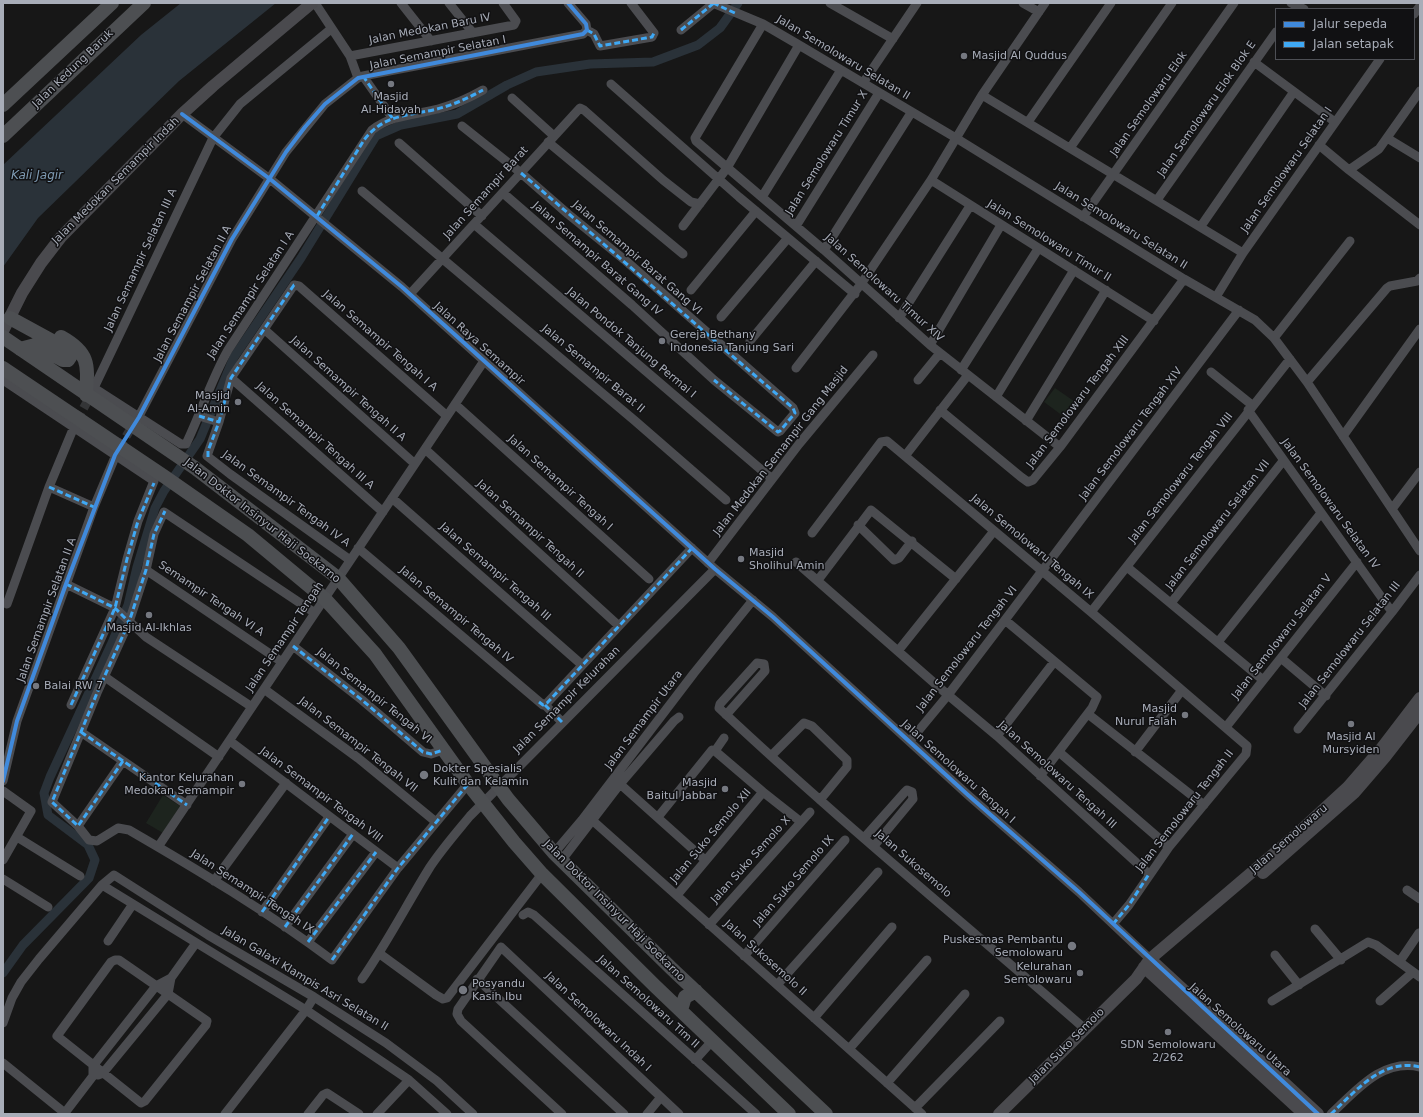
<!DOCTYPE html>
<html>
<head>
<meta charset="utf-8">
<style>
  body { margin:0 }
  #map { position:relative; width:1423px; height:1117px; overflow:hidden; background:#171717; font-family:"DejaVu Sans",sans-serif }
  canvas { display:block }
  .frame { position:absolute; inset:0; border:4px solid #a8adb8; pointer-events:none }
  .legend { position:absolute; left:1275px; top:8px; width:140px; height:52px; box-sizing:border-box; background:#111113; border:1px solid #4d4f55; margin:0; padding:5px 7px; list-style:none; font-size:12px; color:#a8adb8 }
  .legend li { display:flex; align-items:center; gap:8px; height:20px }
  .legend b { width:20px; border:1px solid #4d4f55 }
</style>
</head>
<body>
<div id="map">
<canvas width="1423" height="1117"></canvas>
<div class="frame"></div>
<ul class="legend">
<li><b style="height:5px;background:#408adc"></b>Jalur sepeda</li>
<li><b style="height:5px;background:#3fa9f5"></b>Jalan setapak</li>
</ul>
</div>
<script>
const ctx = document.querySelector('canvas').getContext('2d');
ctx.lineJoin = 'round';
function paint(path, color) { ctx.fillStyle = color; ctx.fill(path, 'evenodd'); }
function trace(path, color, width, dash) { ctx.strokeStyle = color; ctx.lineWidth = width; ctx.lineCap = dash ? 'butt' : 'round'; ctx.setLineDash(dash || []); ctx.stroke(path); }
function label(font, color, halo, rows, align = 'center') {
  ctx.font = font + ' "DejaVu Sans",sans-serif'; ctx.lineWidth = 3; ctx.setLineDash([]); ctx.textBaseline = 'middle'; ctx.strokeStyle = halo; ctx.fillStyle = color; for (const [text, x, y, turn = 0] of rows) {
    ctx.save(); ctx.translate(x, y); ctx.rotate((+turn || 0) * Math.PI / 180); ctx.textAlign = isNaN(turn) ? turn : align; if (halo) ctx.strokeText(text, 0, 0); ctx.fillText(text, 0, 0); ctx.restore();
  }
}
const green = new Path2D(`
  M 1055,388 L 1078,404 L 1067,419 L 1044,402 Z
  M 163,795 L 180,806 L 163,833 L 146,823 Z`);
const water = new Path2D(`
  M 181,3 L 276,3 L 179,81 L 38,218 L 3,267 L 3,165 L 141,35 Z`);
const canal = new Path2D(`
  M 3,973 L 23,945 L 89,878 L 95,860 L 88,845 L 48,815 L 44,793 L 50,777 L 111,645 L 128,605 L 137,567 L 155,508 L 164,491 L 200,439 L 234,357 L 301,258 L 376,136 L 401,125 L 457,114 L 507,85 L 536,72 L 590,64 L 653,62 L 698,45 L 720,28 L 738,3`);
const streetTunnel = new Path2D(`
  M 77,420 L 92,393
  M 119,448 L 135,422`);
const street = new Path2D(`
  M 315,3 L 350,56 L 358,78
  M 401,3 L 431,41
  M 449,3 L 473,33
  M 713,3 L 763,24 L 799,45 L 956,138 L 1184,279 L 1255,320 L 1274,338 L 1307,382 L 1420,551
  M 830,3 L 893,39
  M 1023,3 L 1039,12
  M 1291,3 L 1304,9
  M 1414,14 L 1420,6
  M 763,24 L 695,138 L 696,141 L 824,250 L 930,345 L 1060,447
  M 587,30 L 594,34 L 600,46 L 652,37 L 654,33 L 631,3
  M 681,30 L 714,3
  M 350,56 L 514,25 L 516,21 L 503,3
  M 1254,62 L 1335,122
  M 363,76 L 393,119
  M 863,83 L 917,3
  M 611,84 L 739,197 L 855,294
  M 982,95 L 1243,253
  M 512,98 L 554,136
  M 182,114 L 270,179 L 402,287 L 715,569 L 773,617 L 968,795 L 1079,892 L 1150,959
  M 1028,122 L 1111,3
  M 462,126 L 521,173 L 568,214 L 626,261 L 793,408 L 795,413 L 780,431 L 778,432 L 714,380 L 632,305 L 503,193
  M 1387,138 L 1420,158
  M 548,142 L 683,254
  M 399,143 L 482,216
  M 1319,145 L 1349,170 L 1379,149 L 1420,91
  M 1070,148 L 1172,3
  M 1349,170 L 1420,225
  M 931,180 L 1154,321
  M 362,191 L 634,420 L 726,500
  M 762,197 L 841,70
  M 1157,200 L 1276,32
  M 1083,217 L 1234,3
  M 474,224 L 772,479
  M 683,226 L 727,168 L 799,45
  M 796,226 L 879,93
  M 1201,226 L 1293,93
  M 824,250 L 911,113
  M 691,290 L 756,211
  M 410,294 L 580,108 L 584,110 L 663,180 L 691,202 L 700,204
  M 1216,297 L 1243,253 L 1380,59
  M 721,317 L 788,238
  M 899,318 L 970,206
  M 265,330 L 415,464
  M 1274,338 L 1350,241
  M 750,341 L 816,261
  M 930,345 L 1001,225
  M 796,368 L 861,284 L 931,180 L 982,95 L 1045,3
  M 961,370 L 1038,249
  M 1211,372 L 1252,405
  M 231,378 L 383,512
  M 3,380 L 154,481 L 138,521 L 127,559 L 115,608 L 71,705
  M 918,380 L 940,353
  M 1307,382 L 1387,288 L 1390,286 L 1417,281 L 1420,278
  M 94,388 L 181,444 L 186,444 C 201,413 211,380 228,350 L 372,130 C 391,115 414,115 438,109 C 454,105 469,98 483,90
  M 92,392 L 213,138 L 240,104 L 331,29
  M 996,397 L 1074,270
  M 455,404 L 649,579
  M 940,410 L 1021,477 L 1028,482 L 1033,480 L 1060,447 L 1184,279
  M 1248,410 L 1392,612
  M 199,416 L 219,422
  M 137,420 L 232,239 L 286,152 L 325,104 L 358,78 L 363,76 L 583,34 L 587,30 L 586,24 L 568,3
  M 1026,421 L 1106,290
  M 1343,436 L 1420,329
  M 425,449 L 619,626
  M 905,456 L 968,375
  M 49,487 L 94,507
  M 392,498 L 581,664
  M 1392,509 L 1420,472
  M 858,525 L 894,560 L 899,558 L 912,541
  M 812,533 L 881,442 L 887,441 L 1091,612 L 1247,746 L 1246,754 L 1169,847 L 1129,905 L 1113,924
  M 358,548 L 543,705 L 547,703 L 692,548
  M 350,560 L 230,474 L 207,456 L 219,422 L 231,378 L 294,285 L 299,286 L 447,416
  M 796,562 L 948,695 L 997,736 L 1149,874
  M 708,563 L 799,444 L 873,355
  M 1127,567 L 1263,680
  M 146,570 L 282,662
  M 818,580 L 871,510 L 956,579
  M 66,584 L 115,608 L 146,637 L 252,707
  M 1171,603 L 1283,461
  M 7,604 L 49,487 L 76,422
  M 1091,612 L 1290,359
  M 315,613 L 164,512 L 154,534 L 146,570 L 129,622 L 97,693 L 52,802 L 78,826 L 89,840 L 97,841 L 118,828 L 129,830 C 198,870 268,912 332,960 L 398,868 L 468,784
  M 1005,620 L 1097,697 L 1092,708 L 1040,776
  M 1218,642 L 1321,513
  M 293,646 L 362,700 L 423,752 L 431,754 L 443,750
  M 898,651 L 994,531
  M 1281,658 L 1326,696
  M 105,677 L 219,757
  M 264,689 L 358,758 L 436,822
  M 545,705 L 562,722
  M 1088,714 L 1204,805
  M 726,715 L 765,671 L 764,664 L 757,663 L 720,704 L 719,708 C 837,819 963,922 1085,1029
  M 1226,727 L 1357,562
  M 1298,729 L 1392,612 L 1420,575
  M 81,732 L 187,805
  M 997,736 L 1054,662
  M 230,741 L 398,868
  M 910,741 L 948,695 L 1005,620 L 1239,310
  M 715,751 L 724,738
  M 1059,752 L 1169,847
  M 1135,752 L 1182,690
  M 771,756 L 804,723 L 812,726 L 847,760 L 847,767 L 820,800
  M 3,781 L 17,721 L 94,507 L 118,450
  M 620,784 L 705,860
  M 3,791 L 31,811 L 3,860
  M 658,817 L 712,750 L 715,751 L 763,792 L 801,822
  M 592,820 L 922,1114
  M 78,826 L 123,761
  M 17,837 L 80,876
  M 864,838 L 904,793 L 907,790 L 912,792 L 913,799 L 874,846
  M 158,847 L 484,361
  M 554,853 L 582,820 L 694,673 L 753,600
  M 561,861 L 620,784 L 674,721 L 679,717
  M 3,879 L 48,907
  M 214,881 L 286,783
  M 102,885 L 306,1010 L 409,1080 L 447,1114
  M 1407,890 L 1420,899
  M 677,895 L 763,792
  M 262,912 L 329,817
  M 523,915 L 528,912 L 534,915 L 756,1114
  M 709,925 L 810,812
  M 285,927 L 353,834
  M 1315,929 L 1341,960
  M 108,941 L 133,904
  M 308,942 L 376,852
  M 380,954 L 436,995 L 443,999 L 447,998 L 542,874
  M 1275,955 L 1299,985
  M 744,956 L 845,840
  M 115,960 L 119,960 L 207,1021 L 206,1025 L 145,1101 L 141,1103 L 57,1036 L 111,962 Z
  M 1400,961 L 1419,933
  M 362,979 C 387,943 407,904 430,867 C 442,849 456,833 470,816 L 715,569
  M 477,979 L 624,1114
  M 777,985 L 878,872
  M 1272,1001 L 1368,942 L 1376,945 L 1420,977
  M 1380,1001 L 1413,972
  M 814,1018 L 892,927
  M 3,1023 L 12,998 L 21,982 L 39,959 L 102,885 L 114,875 L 208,935 L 314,997 L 386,1043 L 437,1081 L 473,1114
  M 849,1049 L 927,960
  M 695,1060 L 713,1040
  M 3,1063 L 66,1114
  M 98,1075 L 103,1073 L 168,994 L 171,978 L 196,943
  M 887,1083 L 965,994
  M 915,1108 L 1000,1021
  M 64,1114 L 93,1076 L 93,1066 L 156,986 L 171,978
  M 225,1114 L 306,1010 L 314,997
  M 308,1114 L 323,1095 L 327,1093 L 359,1114
  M 377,1114 L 409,1080
  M 562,1114 L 461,1021 L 457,1014 L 458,1009 L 501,947 L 679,1114
  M 647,1114 L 661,1097
  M 1331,1114 C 1356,1091 1382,1058 1420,1067`);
const secondary = new Path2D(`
  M 3,331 L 22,293 L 41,263 L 61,237 L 182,114 L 213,86 L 312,3
  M 1263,873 L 1354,793 L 1385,757 L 1420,712
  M 1150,959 L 1318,1114
  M 1144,967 L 1304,1114
  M 999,1114 L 1136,979 L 1150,959 L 1298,833 L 1348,787 L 1381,749 L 1420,698`);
const primary = new Path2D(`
  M 3,105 L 112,3
  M 3,136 L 144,3
  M 10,318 L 65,348 L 70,357 L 68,360 L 63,360 L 35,345 L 20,349
  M 3,337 L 195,468 L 338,578 L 399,648 L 508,799 L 554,853 L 671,968 L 826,1114
  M 61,337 C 90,353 88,365 86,395
  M 3,368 L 165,477 L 248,535 L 325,599 L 375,654 L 468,784 L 514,842 L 542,874 L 655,986 L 789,1114
  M 681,1010 L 685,997 L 696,991`);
const quiet = new Path2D(`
  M 713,3 L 737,14
  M 587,30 L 594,34 L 600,46 L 646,38 L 652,37 L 654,33
  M 681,30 L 714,3
  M 363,76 L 393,119
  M 521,173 C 612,250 701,330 793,408 L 795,413 L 780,431 L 778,432 L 714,380
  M 317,216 L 364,140 C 384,114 408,116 437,109 C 453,105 468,98 483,90
  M 199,416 L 219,422
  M 208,457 L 208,451 L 219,422 L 231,378 L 294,285 L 296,285
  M 49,487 L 94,507
  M 66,584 L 115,608 L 129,622
  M 293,646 L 362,700 L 423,752 L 431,754 L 443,750
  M 539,702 L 543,705 L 547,703 L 692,548
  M 71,705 L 115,608 L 127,559 L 138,521 L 154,483
  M 545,705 L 562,722
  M 81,732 L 187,805
  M 123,761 L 78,826 L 52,802 L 97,693 L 129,622 L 146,570 L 154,534 L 165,511
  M 262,912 L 329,817
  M 1113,924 L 1129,905 L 1149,874
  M 285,927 L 353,834
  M 308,942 L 376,852
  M 332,960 L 398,868 L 468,784
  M 1331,1114 C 1356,1091 1382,1058 1420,1067`);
const cycleway = new Path2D(`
  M 182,114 L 270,179 L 402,287 L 715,569 L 773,617 L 968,795 L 1079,892 L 1318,1114
  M 3,781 L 17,721 L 66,584 L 115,455 L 139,417 L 232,239 L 286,152 L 305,127 L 325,104 L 358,78 L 583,34 L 587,30 L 586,24 L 568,3`);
const markers = [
  [964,56,4,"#757880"],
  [391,84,4,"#757880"],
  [662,341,4,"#757880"],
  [238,402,4,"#757880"],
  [741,559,4,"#757880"],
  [149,615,4,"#757880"],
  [36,686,4,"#757880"],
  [1185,715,4,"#757880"],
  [1351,724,4,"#757880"],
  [424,775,5,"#757880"],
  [242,784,4,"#757880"],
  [725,789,4,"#757880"],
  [1072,946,5,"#757880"],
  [1080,973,4,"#757880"],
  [463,990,5,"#757880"],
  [1168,1032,4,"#757880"]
];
const streetNames = [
  ["Jalan Medokan Baru IV",430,29,-11],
  ["Jalan Semampir Selatan I",438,53,-11],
  ["Jalan Semolowaru Selatan II",843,58,31],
  ["Jalan Kedung Baruk",73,69,-44],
  ["Jalan Semolowaru Elok",1149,104,-55],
  ["Jalan Semolowaru Elok Blok E",1207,109,-55],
  ["Jalan Semolowaru Timur X",827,153,-58],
  ["Jalan Semolowaru Selatan I",1287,170,-55],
  ["Jalan Medokan Semampir Indah",116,181,-45],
  ["Jalan Semampir Barat",486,193,-48],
  ["Jalan Semolowaru Selatan II",1121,226,32],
  ["Jalan Semolowaru Timur II",1049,241,32],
  ["Jalan Semampir Barat Gang VI",637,258,41],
  ["Jalan Semampir Barat Gang IV",597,259,41],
  ["Jalan Semampir Selatan III A",141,260,-65],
  ["Jalan Semolowaru Timur XIV",884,288,42],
  ["Jalan Semampir Selatan II A",193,294,-62],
  ["Jalan Semampir Selatan I A",251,295,-57],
  ["Jalan Semampir Tengah I A",380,341,41],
  ["Jalan Pondok Tanjung Permai I",631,343,40],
  ["Jalan Raya Semampir",479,344,42],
  ["Jalan Semampir Barat II",593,369,40],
  ["Jalan Semampir Tengah II A",348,389,42],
  ["Jalan Semolowaru Tengah XIII",1078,402,-53],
  ["Jalan Semolowaru Tengah XIV",1131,434,-53],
  ["Jalan Semampir Tengah III A",315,436,42],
  ["Jalan Medokan Semampir Gang Masjid",781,451,-52],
  ["Jalan Semolowaru Tengah VIII",1181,478,-52],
  ["Jalan Semampir Tengah I",560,483,42],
  ["Jalan Semampir Tengah IV A",286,499,36],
  ["Jalan Semolowaru Selatan IV",1330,504,54],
  ["Jalan Doktor Insinyur Haji Soekarno",262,521,38],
  ["Jalan Semolowaru Selatan VII",1218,525,-52],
  ["Jalan Semampir Tengah II",530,529,42],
  ["Jalan Semolowaru Tengah IX",1032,547,40],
  ["Jalan Semampir Tengah III",495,572,41],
  ["Semampir Tengah VI A",211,599,34],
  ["Jalan Semampir Selatan II A",47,610,-70],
  ["Jalan Semampir Tengah IV",456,615,40],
  ["Jalan Semampir Tengah",285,637,-56],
  ["Jalan Semolowaru Selatan V",1282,637,-52],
  ["Jalan Semolowaru Selatan III",1350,645,-52],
  ["Jalan Semolowaru Tengah VI",967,649,-52],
  ["Jalan Semampir Tengah VI",374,696,39],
  ["Jalan Semampir Kelurahan",567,700,-45],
  ["Jalan Semampir Utara",644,720,-53],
  ["Jalan Semampir Tengah VII",358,745,38],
  ["Jalan Semolowaru Tengah I",958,772,42],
  ["Jalan Semolowaru Tengah III",1057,775,42],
  ["Jalan Semampir Tengah VIII",321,795,37],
  ["Jalan Semolowaru Tengah II",1185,811,-52],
  ["Jalan Suko Semolo XII",711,836,-50],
  ["Jalan Semolowaru",1289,839,-41],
  ["Jalan Suko Semolo X",751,860,-48],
  ["Jalan Sukosemolo",913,864,41],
  ["Jalan Suko Semolo IX",794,881,-49],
  ["Jalan Semampir Tengah IX",252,892,33],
  ["Jalan Doktor Insinyur Haji Soekarno",614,911,45],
  ["Jalan Sukosemolo II",765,958,42],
  ["Jalan Galaxi Klampis Asri Selatan II",305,979,31],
  ["Jalan Semolowaru Tim II",648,1002,42],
  ["Jalan Semolowaru Indah I",598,1022,43],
  ["Jalan Semolowaru Utara",1240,1030,42],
  ["Jalan Suko Semolo",1067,1046,-45]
];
const poiNames = [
  ["Masjid Al Quddus",972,56],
  ["Masjid",391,97,"center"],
  ["Al-Hidayah",391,110,"center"],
  ["Gereja Bethany",670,335],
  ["Indonesia Tanjung Sari",670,348],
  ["Masjid",230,396,"right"],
  ["Al-Amin",230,409,"right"],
  ["Masjid",749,553],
  ["Sholihul Amin",749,566],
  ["Masjid Al-Ikhlas",149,628,"center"],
  ["Balai RW 7",44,686],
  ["Masjid",1177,709,"right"],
  ["Nurul Falah",1177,722,"right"],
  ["Masjid Al",1351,737,"center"],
  ["Mursyiden",1351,750,"center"],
  ["Dokter Spesialis",433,769],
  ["Kulit dan Kelamin",433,782],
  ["Kantor Kelurahan",234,778,"right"],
  ["Medokan Semampir",234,791,"right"],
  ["Masjid",717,783,"right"],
  ["Baitul Jabbar",717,796,"right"],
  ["Puskesmas Pembantu",1063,940,"right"],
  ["Semolowaru",1063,953,"right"],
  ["Kelurahan",1072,967,"right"],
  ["Semolowaru",1072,980,"right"],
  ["Posyandu",472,984],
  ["Kasih Ibu",472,997],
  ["SDN Semolowaru",1168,1045,"center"],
  ["2/262",1168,1058,"center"]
];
const waterNames = [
  ["Kali Jagir",37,176]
];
paint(green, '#1d241e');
paint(water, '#2a3239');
trace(canal, '#2a3239', 9);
trace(streetTunnel, '#343537', 9, [9, 4.5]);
trace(street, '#4b4c50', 9);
trace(secondary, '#4a4a4e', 12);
trace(primary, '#4d4f52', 14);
trace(quiet, '#3fa9f5', 3, [6, 3]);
trace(cycleway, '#408adc', 4);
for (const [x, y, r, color] of markers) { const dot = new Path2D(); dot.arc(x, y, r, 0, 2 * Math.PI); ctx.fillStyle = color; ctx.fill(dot); trace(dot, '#111113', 1.5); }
label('11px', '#a8adb8', '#111113', streetNames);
label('11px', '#a8adb8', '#111113', poiNames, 'left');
label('italic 12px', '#7f9bb3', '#111113', waterNames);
</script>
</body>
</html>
